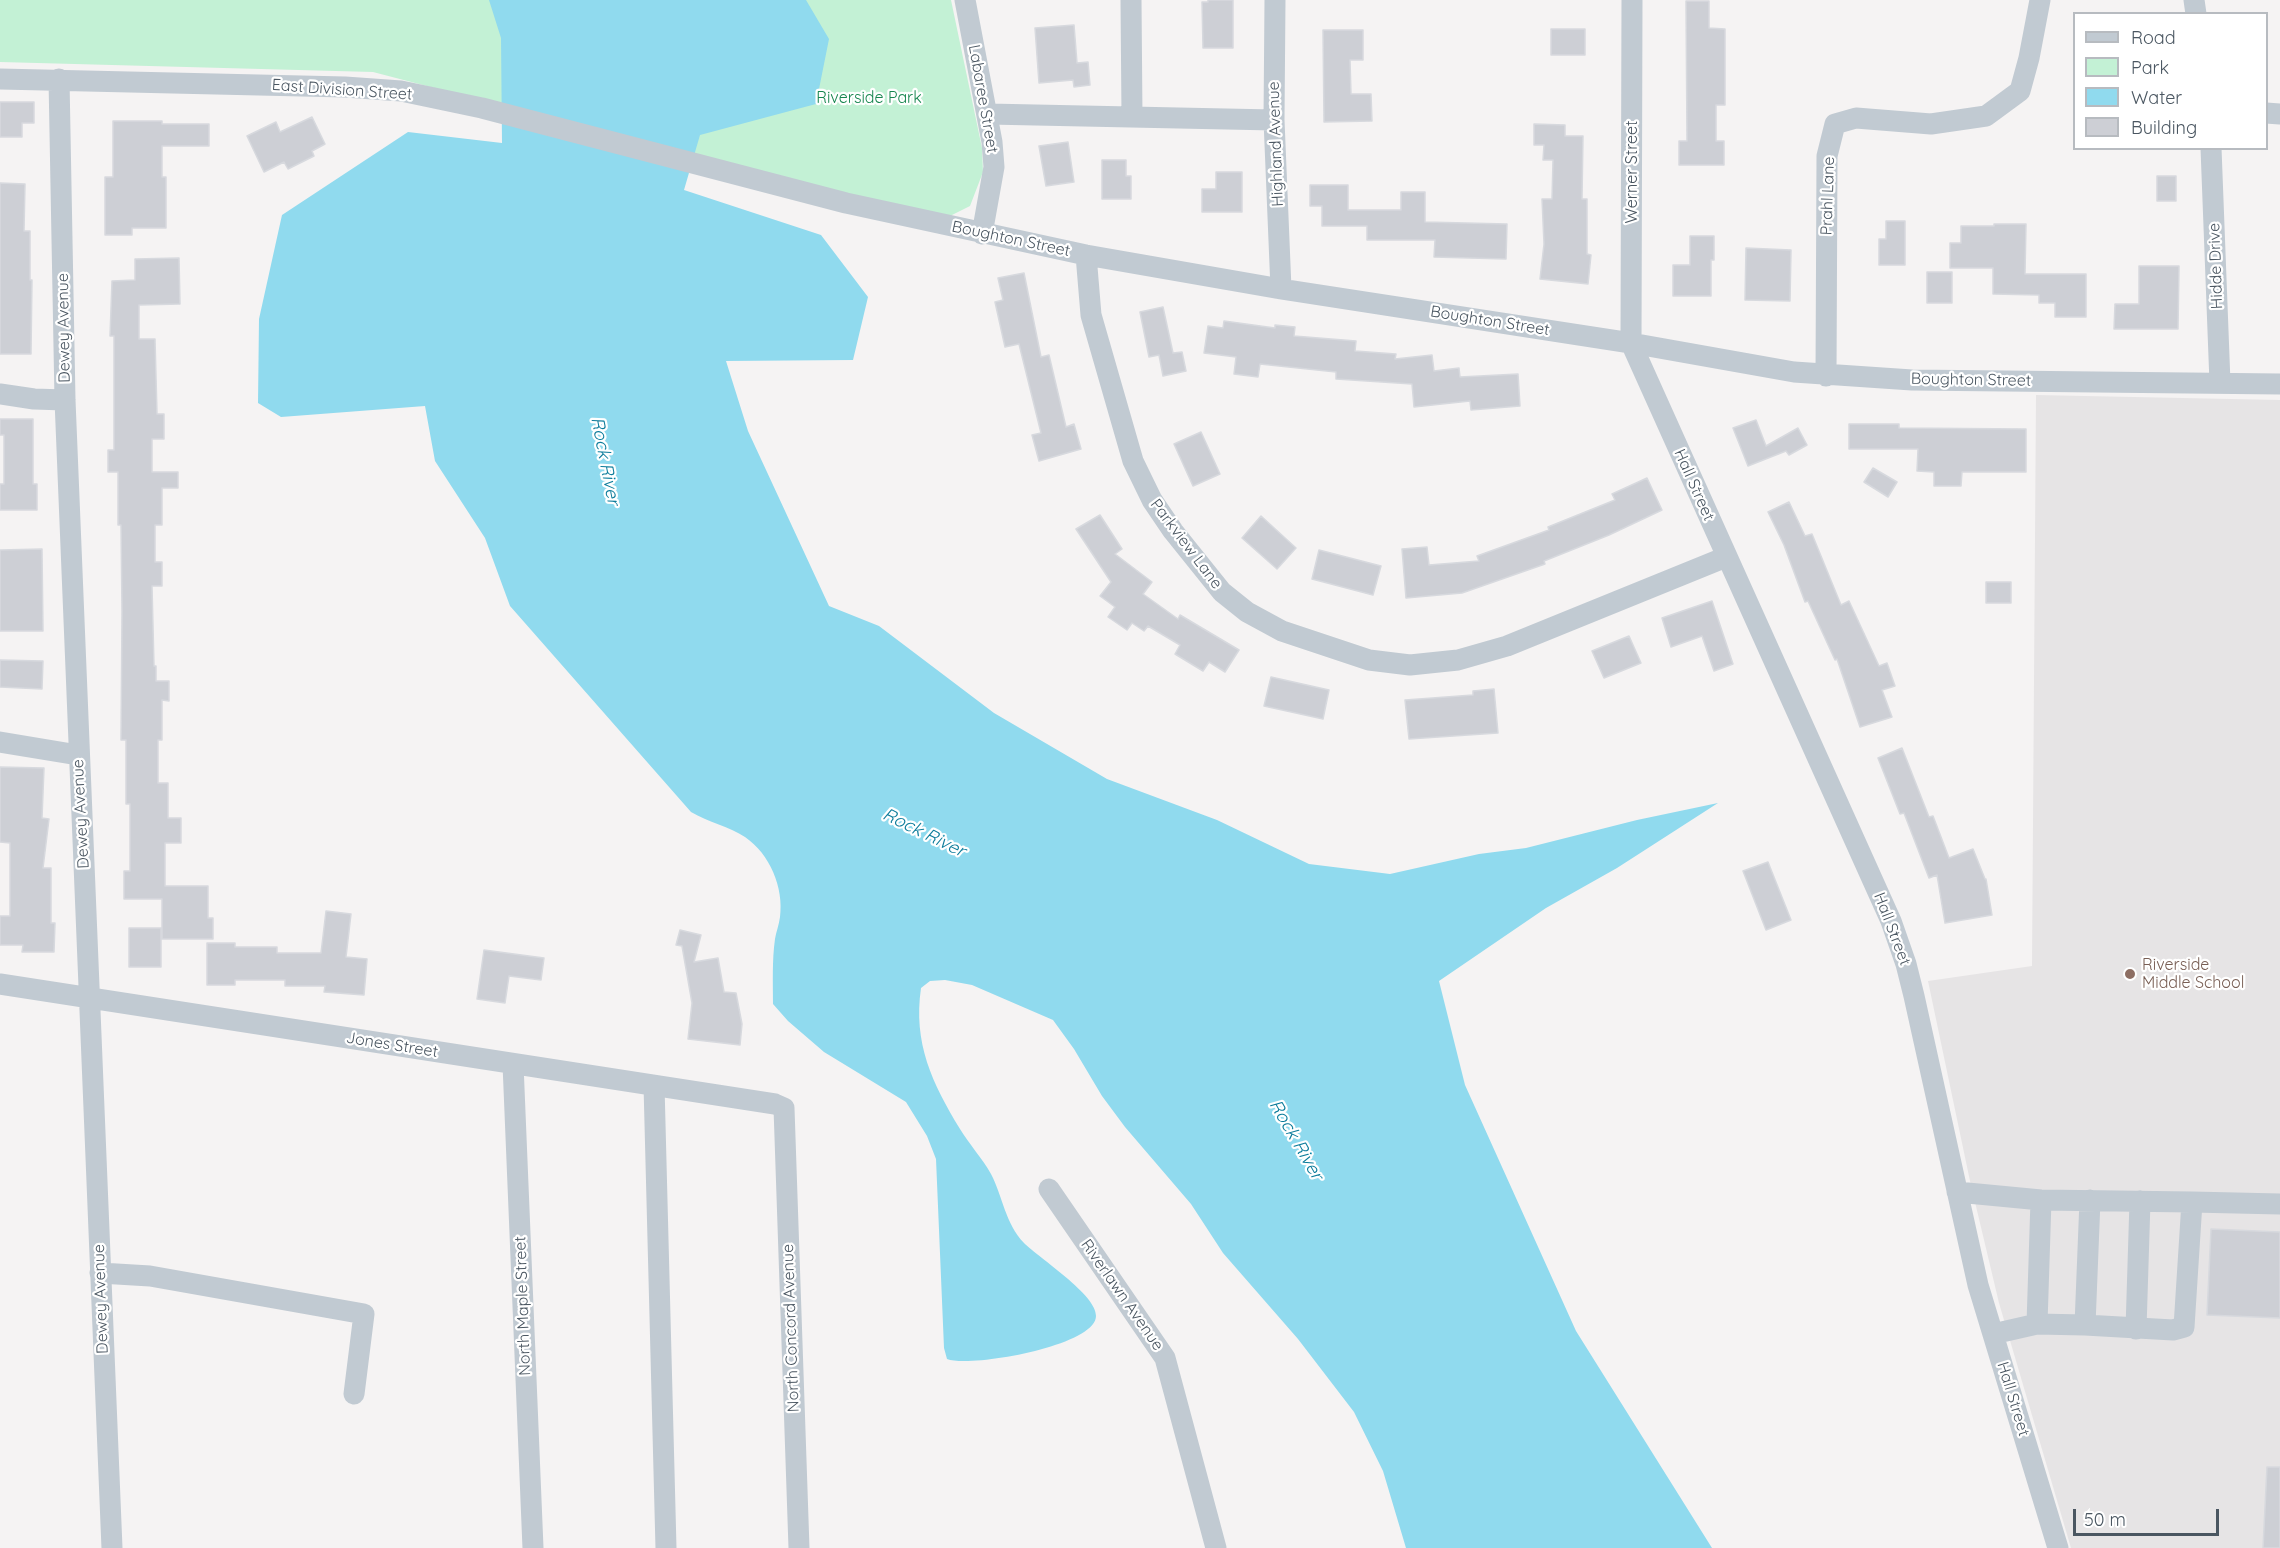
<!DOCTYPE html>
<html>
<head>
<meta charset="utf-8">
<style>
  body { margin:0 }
  #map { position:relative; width:2280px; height:1548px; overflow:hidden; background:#f5f3f3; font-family:Quicksand,sans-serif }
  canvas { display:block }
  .legend { position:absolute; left:2073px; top:12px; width:195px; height:138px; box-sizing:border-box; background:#fff; border:2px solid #b7bbc0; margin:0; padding:8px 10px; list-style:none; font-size:18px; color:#4a5661 }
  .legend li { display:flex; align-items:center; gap:12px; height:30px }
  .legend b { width:30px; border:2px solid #b7bbc0 }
  .scale { position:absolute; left:2073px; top:1509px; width:146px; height:27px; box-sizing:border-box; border:3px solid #4a5661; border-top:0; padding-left:8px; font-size:18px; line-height:21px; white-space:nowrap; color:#4a5661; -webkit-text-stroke:4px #fff; paint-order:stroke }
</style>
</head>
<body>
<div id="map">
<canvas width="2280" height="1548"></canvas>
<ul class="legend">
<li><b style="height:8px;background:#c1cad2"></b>Road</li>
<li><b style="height:16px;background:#c3f1d5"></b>Park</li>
<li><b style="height:16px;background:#90daee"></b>Water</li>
<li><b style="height:16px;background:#cdcfd5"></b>Building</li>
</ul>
<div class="scale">50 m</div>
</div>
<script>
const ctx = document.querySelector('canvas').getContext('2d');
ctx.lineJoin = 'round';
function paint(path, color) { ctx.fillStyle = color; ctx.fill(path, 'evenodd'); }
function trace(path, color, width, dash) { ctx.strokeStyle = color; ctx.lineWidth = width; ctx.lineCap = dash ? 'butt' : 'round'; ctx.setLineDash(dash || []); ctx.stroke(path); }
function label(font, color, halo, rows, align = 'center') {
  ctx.font = font + ' Quicksand,sans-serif'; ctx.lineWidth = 4.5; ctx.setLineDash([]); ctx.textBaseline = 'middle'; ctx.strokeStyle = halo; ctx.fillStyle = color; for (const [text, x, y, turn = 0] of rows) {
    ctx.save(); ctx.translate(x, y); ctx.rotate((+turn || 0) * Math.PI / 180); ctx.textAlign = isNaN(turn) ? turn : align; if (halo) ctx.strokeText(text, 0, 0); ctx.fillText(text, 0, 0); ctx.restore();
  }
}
const education = new Path2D(`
  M 2036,395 L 2280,400 L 2280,1548 L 2071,1548 L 1999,1303 L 1970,1181 L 1928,981 L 2032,966 Z`);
const green = new Path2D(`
  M 0,0 L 951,0 L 982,148 L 983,172 L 970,206 L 950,216 L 933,218 L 373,72 L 0,62 Z`);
const water = new Path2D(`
  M 489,0 L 806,0 L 829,39 L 816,104 L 700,135 L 684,190 L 821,235 L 868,297 L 853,360 L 726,361 L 748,431 L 829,606 L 879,626 L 994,713 L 1107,779 L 1217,820 L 1309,864 L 1390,874 L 1479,854 L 1526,848 L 1637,820 L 1718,803 L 1617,868 L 1546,908 L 1439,981 L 1465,1085 L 1576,1331 L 1712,1548 L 1406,1548 L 1383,1471 L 1354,1412 L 1298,1339 L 1223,1253 L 1191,1204 L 1125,1127 L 1102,1096 L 1074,1049 L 1053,1020 L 972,985 L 945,980 L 930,981 L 921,988 C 913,1043 932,1083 960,1129 C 969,1144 982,1158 991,1174 C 1003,1197 1005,1223 1024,1243 C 1039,1258 1097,1295 1096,1316 C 1096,1346 970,1368 947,1359 L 944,1348 L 936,1159 L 927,1136 L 906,1102 L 824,1052 L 788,1021 L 773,1004 C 773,983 772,960 775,939 C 776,932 779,925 780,917 C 784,888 770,854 745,837 C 730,827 708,822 691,812 L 510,606 L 485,538 L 435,461 L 425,406 L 281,417 L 258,403 L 259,319 L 282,215 L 408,132 L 502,143 L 501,38 Z`);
const building = new Path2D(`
  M 1208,0 L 1233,0 L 1233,48 L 1203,48 L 1202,2 L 1208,2 Z
  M 1686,1 L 1709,1 L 1709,28 L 1725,29 L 1725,105 L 1716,105 L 1716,141 L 1724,141 L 1724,165 L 1679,165 L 1679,141 L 1687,141 Z
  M 1074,25 L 1077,63 L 1088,62 L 1090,85 L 1074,87 L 1073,80 L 1039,83 L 1035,28 Z
  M 1551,29 L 1585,29 L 1585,55 L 1551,55 Z
  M 1323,30 L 1363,30 L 1363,60 L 1350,60 L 1351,94 L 1371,94 L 1372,121 L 1324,122 Z
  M 0,102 L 34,102 L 34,123 L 22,123 L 22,137 L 0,137 Z
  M 312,117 L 325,144 L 312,151 L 314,156 L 288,169 L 284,162 L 264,172 L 247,136 L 276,122 L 280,132 Z
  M 113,121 L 162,121 L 162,124 L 209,124 L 209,146 L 162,146 L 162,177 L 166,177 L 166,228 L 132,228 L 132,235 L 105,235 L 105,177 L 113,177 Z
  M 1534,124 L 1565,125 L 1565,136 L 1583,136 L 1582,199 L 1587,199 L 1587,254 L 1591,255 L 1588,284 L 1540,279 L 1544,244 L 1542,199 L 1552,199 L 1553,160 L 1543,160 L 1544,145 L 1534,145 Z
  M 1068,142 L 1074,182 L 1046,186 L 1039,146 Z
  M 1102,160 L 1126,160 L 1126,176 L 1131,176 L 1131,199 L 1102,199 Z
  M 1216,172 L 1242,172 L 1242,212 L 1202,212 L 1202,189 L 1216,189 Z
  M 2157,176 L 2176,176 L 2176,201 L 2157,201 Z
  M 0,183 L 25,184 L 24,231 L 30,231 L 30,280 L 32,280 L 31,354 L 0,354 Z
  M 1310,185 L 1348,185 L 1348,210 L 1401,210 L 1401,192 L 1425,192 L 1425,222 L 1507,224 L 1506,259 L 1434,257 L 1435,240 L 1367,240 L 1367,226 L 1322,226 L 1322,206 L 1310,206 Z
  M 1886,221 L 1905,221 L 1905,265 L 1879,265 L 1879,239 L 1886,239 Z
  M 1994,224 L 2026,224 L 2025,274 L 2086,274 L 2086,317 L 2055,317 L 2055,303 L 2039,303 L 2039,295 L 1993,294 L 1993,268 L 1950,268 L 1950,243 L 1961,243 L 1961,226 L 1994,226 Z
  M 1690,236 L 1714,236 L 1714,260 L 1711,260 L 1711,296 L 1673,296 L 1673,265 L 1690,265 Z
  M 1746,248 L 1791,250 L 1790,301 L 1745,300 Z
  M 179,258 L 180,304 L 139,305 L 139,339 L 155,339 L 157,414 L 164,414 L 164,439 L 152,439 L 152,472 L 178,472 L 178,488 L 162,488 L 162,525 L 155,525 L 155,562 L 162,562 L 162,586 L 152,586 L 154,666 L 156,666 L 156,681 L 169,681 L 169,701 L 162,700 L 162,740 L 158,740 L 158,783 L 168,783 L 168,818 L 181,818 L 181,843 L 165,843 L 165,886 L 208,886 L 208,918 L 213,918 L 213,939 L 162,939 L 162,899 L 124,899 L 124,871 L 130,871 L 130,804 L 126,804 L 126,740 L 121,740 L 122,612 L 121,525 L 118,525 L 118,472 L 108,472 L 108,450 L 114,450 L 114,336 L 110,336 L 112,281 L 135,280 L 135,259 Z
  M 2139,266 L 2179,266 L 2178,329 L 2114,329 L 2115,304 L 2139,304 Z
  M 1927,272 L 1952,272 L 1952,303 L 1927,303 Z
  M 1024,273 L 1041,357 L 1049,355 L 1066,427 L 1074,424 L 1081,449 L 1039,461 L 1032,435 L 1041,433 L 1019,344 L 1005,347 L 995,302 L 1003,300 L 998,278 Z
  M 1163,307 L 1173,353 L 1182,352 L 1186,371 L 1163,376 L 1159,355 L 1149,357 L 1140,312 Z
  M 1224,321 L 1275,328 L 1275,325 L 1295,327 L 1294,336 L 1356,341 L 1355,351 L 1396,354 L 1395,359 L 1432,355 L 1434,371 L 1459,368 L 1460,377 L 1518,374 L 1520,406 L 1471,410 L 1470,401 L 1414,407 L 1412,384 L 1336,379 L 1336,372 L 1260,364 L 1258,377 L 1234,374 L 1236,357 L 1204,353 L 1208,326 L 1223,328 Z
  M 0,419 L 33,419 L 33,484 L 37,484 L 37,510 L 0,510 L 0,484 L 4,484 L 4,435 L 0,435 Z
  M 1756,420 L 1766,446 L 1798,428 L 1807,445 L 1789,455 L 1786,451 L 1748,466 L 1733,428 Z
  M 1849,424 L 1899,424 L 1899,428 L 2026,429 L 2026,472 L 1962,472 L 1961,486 L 1934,486 L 1934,472 L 1917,471 L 1918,449 L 1849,449 Z
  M 1201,432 L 1220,474 L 1193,486 L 1174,444 Z
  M 1873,468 L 1897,482 L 1888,497 L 1864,482 Z
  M 1647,478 L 1662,510 L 1609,535 L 1544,561 L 1545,564 L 1462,593 L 1406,598 L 1402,549 L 1427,547 L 1429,565 L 1479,561 L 1477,556 L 1549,530 L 1548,527 L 1615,500 L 1612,494 Z
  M 1789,502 L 1805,536 L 1812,534 L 1841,605 L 1849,601 L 1879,666 L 1887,663 L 1895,686 L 1882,690 L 1892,717 L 1860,727 L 1837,659 L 1835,660 L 1808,601 L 1805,602 L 1784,545 L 1768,512 Z
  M 1100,515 L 1122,549 L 1115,554 L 1152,582 L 1143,594 L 1178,619 L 1180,615 L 1239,650 L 1225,672 L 1209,662 L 1203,671 L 1175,654 L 1180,645 L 1148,626 L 1144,631 L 1132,623 L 1127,630 L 1108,617 L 1115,607 L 1100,596 L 1111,582 L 1076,529 Z
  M 1261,516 L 1296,548 L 1277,569 L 1242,538 Z
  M 42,549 L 43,631 L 0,631 L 0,550 Z
  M 1319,550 L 1381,566 L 1373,595 L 1312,579 Z
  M 1986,582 L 2011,582 L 2011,603 L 1986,603 Z
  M 1712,601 L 1733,664 L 1714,671 L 1702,636 L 1671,647 L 1662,618 Z
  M 1629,636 L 1641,663 L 1604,678 L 1592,651 Z
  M 0,660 L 43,661 L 42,689 L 0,687 Z
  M 1271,677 L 1329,690 L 1323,719 L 1264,706 Z
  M 1494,689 L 1498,733 L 1409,739 L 1405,700 L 1473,695 L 1473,691 Z
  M 1902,748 L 1929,817 L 1933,816 L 1949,858 L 1973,849 L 1985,879 L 1986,879 L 1992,915 L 1945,923 L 1937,875 L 1929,878 L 1904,813 L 1900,814 L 1878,758 Z
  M 0,767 L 44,768 L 42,818 L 49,819 L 43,868 L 51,868 L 51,923 L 55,923 L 54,952 L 22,952 L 23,945 L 0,945 L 0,916 L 10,916 L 10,843 L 0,842 Z
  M 1768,862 L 1791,920 L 1766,930 L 1743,871 Z
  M 326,911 L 351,914 L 346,957 L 367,959 L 364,995 L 324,992 L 325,986 L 285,986 L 285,980 L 235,980 L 235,985 L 207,985 L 207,943 L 235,943 L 235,947 L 277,947 L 277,953 L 321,953 Z
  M 129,928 L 161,928 L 161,967 L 129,967 Z
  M 680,930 L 701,935 L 694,962 L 718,958 L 724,992 L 736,993 L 742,1024 L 740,1045 L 688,1039 L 692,1003 L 682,946 L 676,945 Z
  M 484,950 L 544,958 L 541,980 L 509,976 L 505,1003 L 477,999 Z
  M 2211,1229 L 2280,1232 L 2280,1318 L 2207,1315 Z
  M 2267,1467 L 2280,1467 L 2280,1548 L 2263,1548 Z`);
const minor = new Path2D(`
  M 965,0 L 992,142 L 994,167 L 982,234
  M 1131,0 L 1132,116
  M 1275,0 L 1274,120 L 1281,289
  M 1632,0 L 1631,343 L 1891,921 L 1906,964 L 1914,996 L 1978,1285 L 2058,1548
  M 2194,0 L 2196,14
  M 0,79 L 345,87 L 401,91 L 482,108 L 846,203 L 1086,255 L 1281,289 L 1631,343 L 1794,372 L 1912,380 L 2280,384
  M 59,79 L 65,400 L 112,1548
  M 2266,113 L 2280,114
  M 988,114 L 1274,120
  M 2211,148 L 2220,383
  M 1086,255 L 1091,315 L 1133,461 L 1152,500 L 1173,531 L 1222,592 L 1247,612 L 1282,631 L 1369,660 L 1410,665 L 1458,660 L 1507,646 L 1726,557
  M 1826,376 L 1827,156 L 1835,124 L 1856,118 L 1931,124 L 1986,116 L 2020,91 L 2029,58 L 2040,0
  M 0,394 L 34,399 L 65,400
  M 0,742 L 78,755
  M 0,984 L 775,1104 L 784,1108 L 799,1548
  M 513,1064 L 533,1548
  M 654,1085 L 666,1548
  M 1049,1189 L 1165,1358 L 1216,1548
  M 1957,1192 L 2041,1200 L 2192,1202 L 2184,1327 L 2173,1330 L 2085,1325 L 2037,1324 L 1993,1334
  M 2192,1202 L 2280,1204
  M 100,1273 L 150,1276 L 364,1314 L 354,1394
  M 2037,1324 L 2041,1200
  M 2085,1325 L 2090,1200
  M 2136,1329 L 2140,1201`);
const markers = [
  [2130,974,6,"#8d6e63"]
];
const streetNames = [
  ["East Division Street",342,90,4],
  ["Labaree Street",983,99,80],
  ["Highland Avenue",1276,144,-92],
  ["Werner Street",1632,172,-90],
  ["Prahl Lane",1828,196,-88],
  ["Boughton Street",1011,239,12],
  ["Hidde Drive",2216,266,-92],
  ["Boughton Street",1490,321,9],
  ["Dewey Avenue",64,328,-91],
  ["Boughton Street",1971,380,1],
  ["Hall Street",1694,485,66],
  ["Parkview Lane",1186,544,53],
  ["Dewey Avenue",81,814,-93],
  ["Hall Street",1892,929,69],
  ["Jones Street",392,1045,9],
  ["Riverlawn Avenue",1122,1295,55],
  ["Dewey Avenue",101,1299,-92],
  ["North Maple Street",523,1306,-92],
  ["North Concord Avenue",791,1328,-92],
  ["Hall Street",2013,1399,73]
];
const parkNames = [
  ["Riverside Park",869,98]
];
const educationNames = [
  ["Riverside",2142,965],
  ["Middle School",2142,983]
];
const waterNames = [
  ["Rock River",605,461,79],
  ["Rock River",924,833,26],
  ["Rock River",1296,1140,60]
];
paint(education, '#e6e4e5');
paint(green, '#c3f1d5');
paint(water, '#90daee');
paint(building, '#cdcfd5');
trace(building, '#d7d9de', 1.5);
trace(minor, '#c1cad2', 21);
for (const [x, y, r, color] of markers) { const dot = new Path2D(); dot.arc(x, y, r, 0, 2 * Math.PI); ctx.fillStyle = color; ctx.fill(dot); trace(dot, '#fff', 2); }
label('16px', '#4a5661', '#fff', streetNames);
label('16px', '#17864f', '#fff', parkNames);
label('16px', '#785e54', '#fff', educationNames, 'left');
label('italic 18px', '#0c7c9b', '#fff', waterNames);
</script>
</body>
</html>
